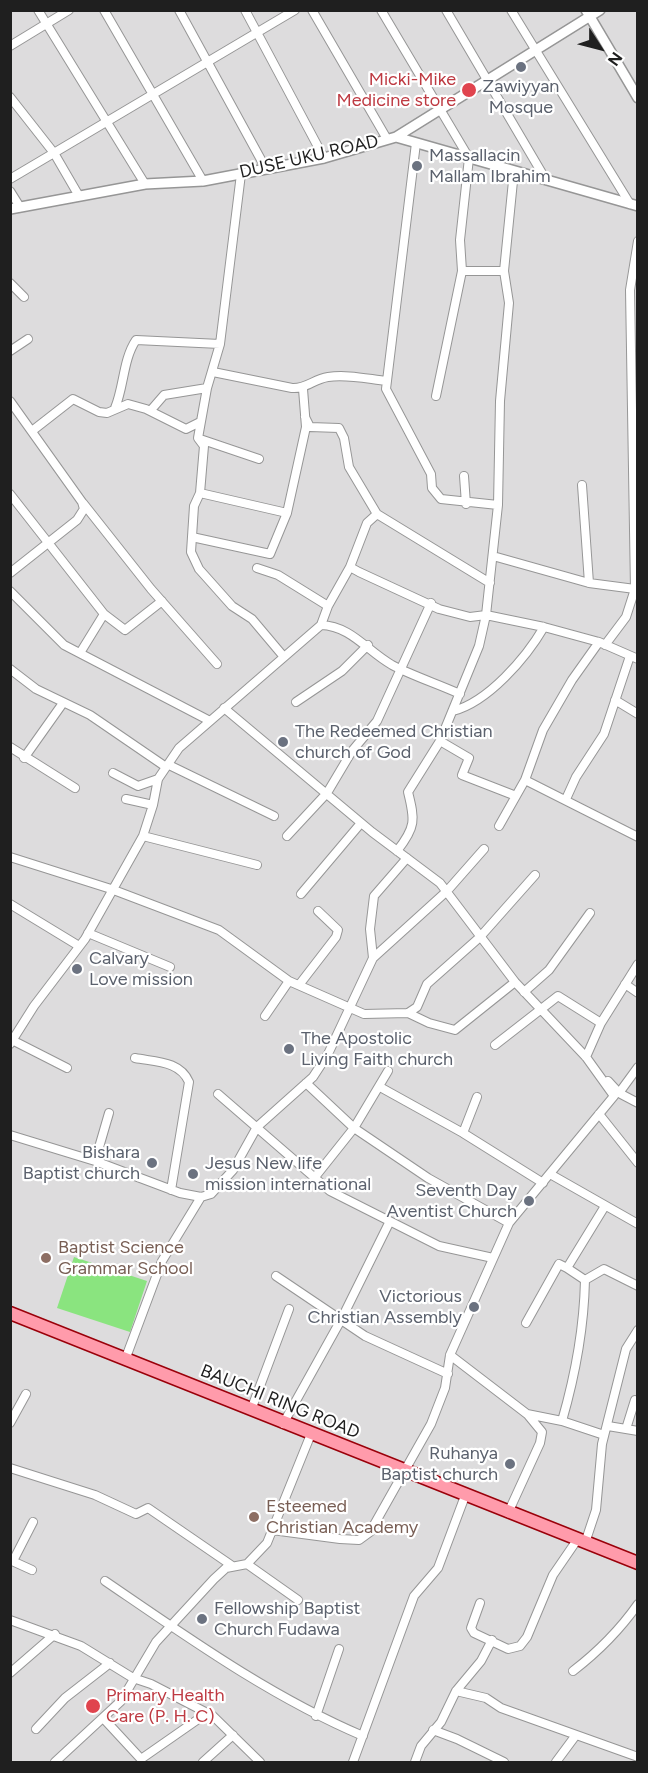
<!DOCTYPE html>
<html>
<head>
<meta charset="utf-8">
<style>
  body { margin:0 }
  #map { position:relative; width:648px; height:1773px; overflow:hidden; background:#f0e5e6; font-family:Figtree,sans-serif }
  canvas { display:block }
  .frame { position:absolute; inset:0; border:12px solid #1f1f1f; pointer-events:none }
  .north { position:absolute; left:570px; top:18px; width:60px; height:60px; -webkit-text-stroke:4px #fff; paint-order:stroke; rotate:126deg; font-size:16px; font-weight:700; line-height:24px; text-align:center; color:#1f1f1f }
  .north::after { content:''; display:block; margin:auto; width:21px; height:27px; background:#1f1f1f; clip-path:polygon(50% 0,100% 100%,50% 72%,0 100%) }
</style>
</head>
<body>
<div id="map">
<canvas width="648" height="1773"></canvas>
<div class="frame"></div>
<div class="north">N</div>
</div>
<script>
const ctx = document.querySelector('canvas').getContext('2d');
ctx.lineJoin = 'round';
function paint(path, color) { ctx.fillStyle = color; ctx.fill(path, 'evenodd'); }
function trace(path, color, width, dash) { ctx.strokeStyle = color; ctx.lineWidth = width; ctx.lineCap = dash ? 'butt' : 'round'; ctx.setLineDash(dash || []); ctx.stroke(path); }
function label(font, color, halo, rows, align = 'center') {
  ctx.font = font + ' Figtree,sans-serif'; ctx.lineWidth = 4.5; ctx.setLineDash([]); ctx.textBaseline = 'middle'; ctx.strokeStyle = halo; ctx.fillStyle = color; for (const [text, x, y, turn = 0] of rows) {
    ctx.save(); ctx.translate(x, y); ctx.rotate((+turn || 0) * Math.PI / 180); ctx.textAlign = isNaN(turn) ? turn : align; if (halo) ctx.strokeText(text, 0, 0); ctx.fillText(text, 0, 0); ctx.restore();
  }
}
const residential = new Path2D(`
  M 11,11 L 637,11 L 637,1762 L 11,1762 Z`);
const pitch = new Path2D(`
  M 74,1257 L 147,1281 L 130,1332 L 57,1308 Z`);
const minor = new Path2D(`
  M 38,10 L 145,184
  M 104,10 L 203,181
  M 179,10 L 265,167
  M 245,10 L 324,158
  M 312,10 L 387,139
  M 381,10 L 469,158 L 460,240 L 462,271 L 436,396
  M 446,10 L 546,180
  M 511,10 L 630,204
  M 10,46 L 69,10
  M 10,97 L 54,153 L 79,196
  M 416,143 L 386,389 L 431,474 L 432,488 L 441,499 L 498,505
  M 241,174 L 220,344 L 207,388 L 198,438 L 204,446 L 200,493 L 194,506 L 191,552 L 199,569 L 232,606 L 252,619 L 284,657
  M 10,179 L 295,10
  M 10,191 L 20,207
  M 462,271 L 504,271
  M 10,283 L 24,297
  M 10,351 L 28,339
  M 213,372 L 292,388 C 306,389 314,379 328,377 C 347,374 368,379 387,381
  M 10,401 L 82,502 L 84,509 L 77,520 L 10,573
  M 115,408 C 124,387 123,359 136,340 L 220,344
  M 151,410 L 164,395 L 207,388
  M 305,417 L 310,427 L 339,428 L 344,438 L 349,467 L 377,514 L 490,583
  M 32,431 L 73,399 L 99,412 L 107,413 L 128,404 L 146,409 L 186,429 L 200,422
  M 200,439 L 259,459
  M 464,476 L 466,504
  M 582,485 L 589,583
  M 200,493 L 287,513
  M 10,494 L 104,614 L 80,653
  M 83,503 L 151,589 L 217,664
  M 377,514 L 367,523 L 350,567 L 359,572 L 439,609 L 470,617 L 486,615 L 544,627 L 599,642 L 638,659
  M 192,537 L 270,554 L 287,513 L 306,427 L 303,389
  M 493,556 L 589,583 L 635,589
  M 257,568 L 278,575 L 328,606
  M 10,591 L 64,645 L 210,721
  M 104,614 L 125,630 L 162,601
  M 321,625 C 351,626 367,651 392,665 C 413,676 438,684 460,694
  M 605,645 L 626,617 L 635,589 L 630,290 L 638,241
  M 10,669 L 36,689 L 90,715 L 166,767
  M 615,700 L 638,714
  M 296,702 L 342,671 L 368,645
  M 224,708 L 372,832 L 440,883 L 515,982 L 586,1057 L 614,1096 L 509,1223 L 450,1355 L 445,1388 L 431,1424 L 370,1532 L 359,1540 L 340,1539 L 272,1530
  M 453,711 C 488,702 526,658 544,627
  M 440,741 L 469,758 L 462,775 L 516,796
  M 10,747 L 75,788
  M 24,758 L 63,703
  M 169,765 L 274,816
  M 113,773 L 138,786 L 158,779
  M 525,780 L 638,837
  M 126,799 L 153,805
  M 566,799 L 576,777 L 604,734 L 630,656
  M 499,826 L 525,780 L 543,730 L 572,680 L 599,642
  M 143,836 L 257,865
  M 287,836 L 327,793 L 352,751 L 377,721 L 431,603
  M 397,851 C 416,827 415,820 408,792 L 440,741 L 479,646 L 486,615 L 498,505 L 500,401 L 509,303 L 504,271 L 514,171
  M 10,857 L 111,889 L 219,930 L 289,981 L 364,1014 L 408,1013 L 417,1007 L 427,984 L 480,937 L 535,875
  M 301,894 L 361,823
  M 10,904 L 79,946
  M 88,933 L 170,967
  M 373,958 L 447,891 L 484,849
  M 625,984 L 638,993
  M 299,985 L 336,937 L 338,930 L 318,911
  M 524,992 L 549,970 L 590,913
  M 408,1013 L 429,1023 L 455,1030 L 515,982
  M 265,1016 L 289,981
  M 10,1039 L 67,1068
  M 10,1044 L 34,1006 L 85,939 L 143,836 L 153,805 L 158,779 L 179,748 L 321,625 L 328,606 L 350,567
  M 495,1045 L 558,996 L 601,1023
  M 586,1057 L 601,1023 L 638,964
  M 135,1058 C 156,1062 180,1061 189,1082 L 171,1190
  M 608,1081 L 619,1093 L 638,1103
  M 306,1083 L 354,1128 L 428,1178 L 509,1223
  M 380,1087 L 463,1133 L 543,1183
  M 619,1093 L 638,1067
  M 218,1094 L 330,1191 L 439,1246 L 493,1258
  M 599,1114 L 638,1163
  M 463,1133 L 477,1097
  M 10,1135 L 95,1161 L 180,1193 L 201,1197 L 211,1194 L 233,1170 L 257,1127 L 313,1077 L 328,1054 L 373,958 L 370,929 L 374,896 L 407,858
  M 95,1161 L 109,1113
  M 550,1174 L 638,1224
  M 315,1177 L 354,1128 L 388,1071
  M 276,1276 L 365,1336 L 448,1374
  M 585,1280 L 604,1269 L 638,1286
  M 526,1323 L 559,1264 L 567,1268
  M 450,1355 L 527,1414 L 562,1421 L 604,1435
  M 125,1360 L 162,1261 L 201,1197
  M 251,1410 L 289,1309
  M 562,1421 C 575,1376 584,1327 585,1280 L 567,1268 L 605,1206
  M 10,1423 L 26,1394
  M 283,1424 L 342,1318 L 389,1223
  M 608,1426 L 638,1431
  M 626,1429 L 635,1400
  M 10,1468 L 95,1495 L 136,1514 L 148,1508 L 231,1565
  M 508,1513 L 540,1443 L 542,1432 L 528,1415
  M 585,1543 L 596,1510 L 602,1444 L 626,1349 L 638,1330
  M 10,1560 L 32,1570
  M 13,1561 L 33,1522
  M 247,1564 L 298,1600
  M 105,1581 C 187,1637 271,1697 363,1736
  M 480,1603 L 471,1628 L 474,1633 L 508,1649 L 520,1646 L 527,1637 L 553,1575 L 577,1540
  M 10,1620 L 81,1646 L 133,1678 L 151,1684 L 213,1716 L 260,1762
  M 573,1671 C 599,1651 619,1631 638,1604
  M 10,1673 L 55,1634
  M 456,1691 L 486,1698 L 501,1708 L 638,1757
  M 316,1716 L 339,1649
  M 104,1719 L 141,1759 L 207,1713
  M 36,1729 L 65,1698 L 110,1663
  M 433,1730 L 457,1739 L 504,1762
  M 55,1762 L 121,1701 L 156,1642 L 214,1579 L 226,1568 L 247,1564 L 267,1543 L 311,1434
  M 203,1762 L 233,1735
  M 353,1762 L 414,1596 L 438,1568 L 465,1496
  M 415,1762 L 421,1746 L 441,1722 L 456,1691 L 481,1661 L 492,1640
  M 556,1762 L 576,1735`);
const tertiary = new Path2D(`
  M 586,10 L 638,98
  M 396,137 L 600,10
  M 10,209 L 145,184 L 203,181 L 324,158 L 396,137 L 638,206`);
const primary = new Path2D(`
  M 10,1313 L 638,1563`);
const markers = [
  [521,67,6,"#6b7280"],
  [469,90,8,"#e0444e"],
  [417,166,6,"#6b7280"],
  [283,742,6,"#6b7280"],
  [77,969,6,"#6b7280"],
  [289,1049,6,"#6b7280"],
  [152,1163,6,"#6b7280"],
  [193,1174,6,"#6b7280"],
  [529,1201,6,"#6b7280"],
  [46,1258,6,"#8d6e63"],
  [474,1307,6,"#6b7280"],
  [510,1464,6,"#6b7280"],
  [254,1517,6,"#8d6e63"],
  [202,1619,6,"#6b7280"],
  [93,1706,8,"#e0444e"]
];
const healthNames = [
  ["Micki-Mike",456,80],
  ["Medicine store",456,101],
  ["Primary Health",106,1696,"left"],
  ["Care (P. H. C)",106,1717,"left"]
];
const worshipNames = [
  ["Zawiyyan",521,87,"center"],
  ["Mosque",521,108,"center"],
  ["Massallacin",429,156],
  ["Mallam Ibrahim",429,177],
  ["The Redeemed Christian",295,732],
  ["church of God",295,753],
  ["Calvary",89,959],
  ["Love mission",89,980],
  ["The Apostolic",301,1039],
  ["Living Faith church",301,1060],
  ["Bishara",140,1153,"right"],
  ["Baptist church",140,1174,"right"],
  ["Jesus New life",205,1164],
  ["mission international",205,1185],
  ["Seventh Day",517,1191,"right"],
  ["Aventist Church",517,1212,"right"],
  ["Victorious",462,1297,"right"],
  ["Christian Assembly",462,1318,"right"],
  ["Ruhanya",498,1454,"right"],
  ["Baptist church",498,1475,"right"],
  ["Fellowship Baptist",214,1609],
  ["Church Fudawa",214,1630]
];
const streetNames = [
  ["DUSE UKU ROAD",309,157,-13],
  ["BAUCHI RING ROAD",280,1402,22]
];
const educationNames = [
  ["Baptist Science",58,1248],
  ["Grammar School",58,1269],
  ["Esteemed",266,1507],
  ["Christian Academy",266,1528]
];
paint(residential, '#dddcdd');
paint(pitch, '#8ae47f');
trace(minor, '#969696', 10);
trace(tertiary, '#969696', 12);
trace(primary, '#9a000a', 15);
trace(minor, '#fff', 8);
trace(tertiary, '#fff', 9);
trace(primary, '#ff9bab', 12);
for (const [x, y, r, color] of markers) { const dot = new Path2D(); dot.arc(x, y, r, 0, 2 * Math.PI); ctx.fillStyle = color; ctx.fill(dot); trace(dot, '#fff', 2); }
label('18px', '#be3a42', '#fff', healthNames, 'right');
label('18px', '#5b616d', '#fff', worshipNames, 'left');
label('18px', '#1f1f1f', '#fff', streetNames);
label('18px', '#785e54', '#fff', educationNames, 'left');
</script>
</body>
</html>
